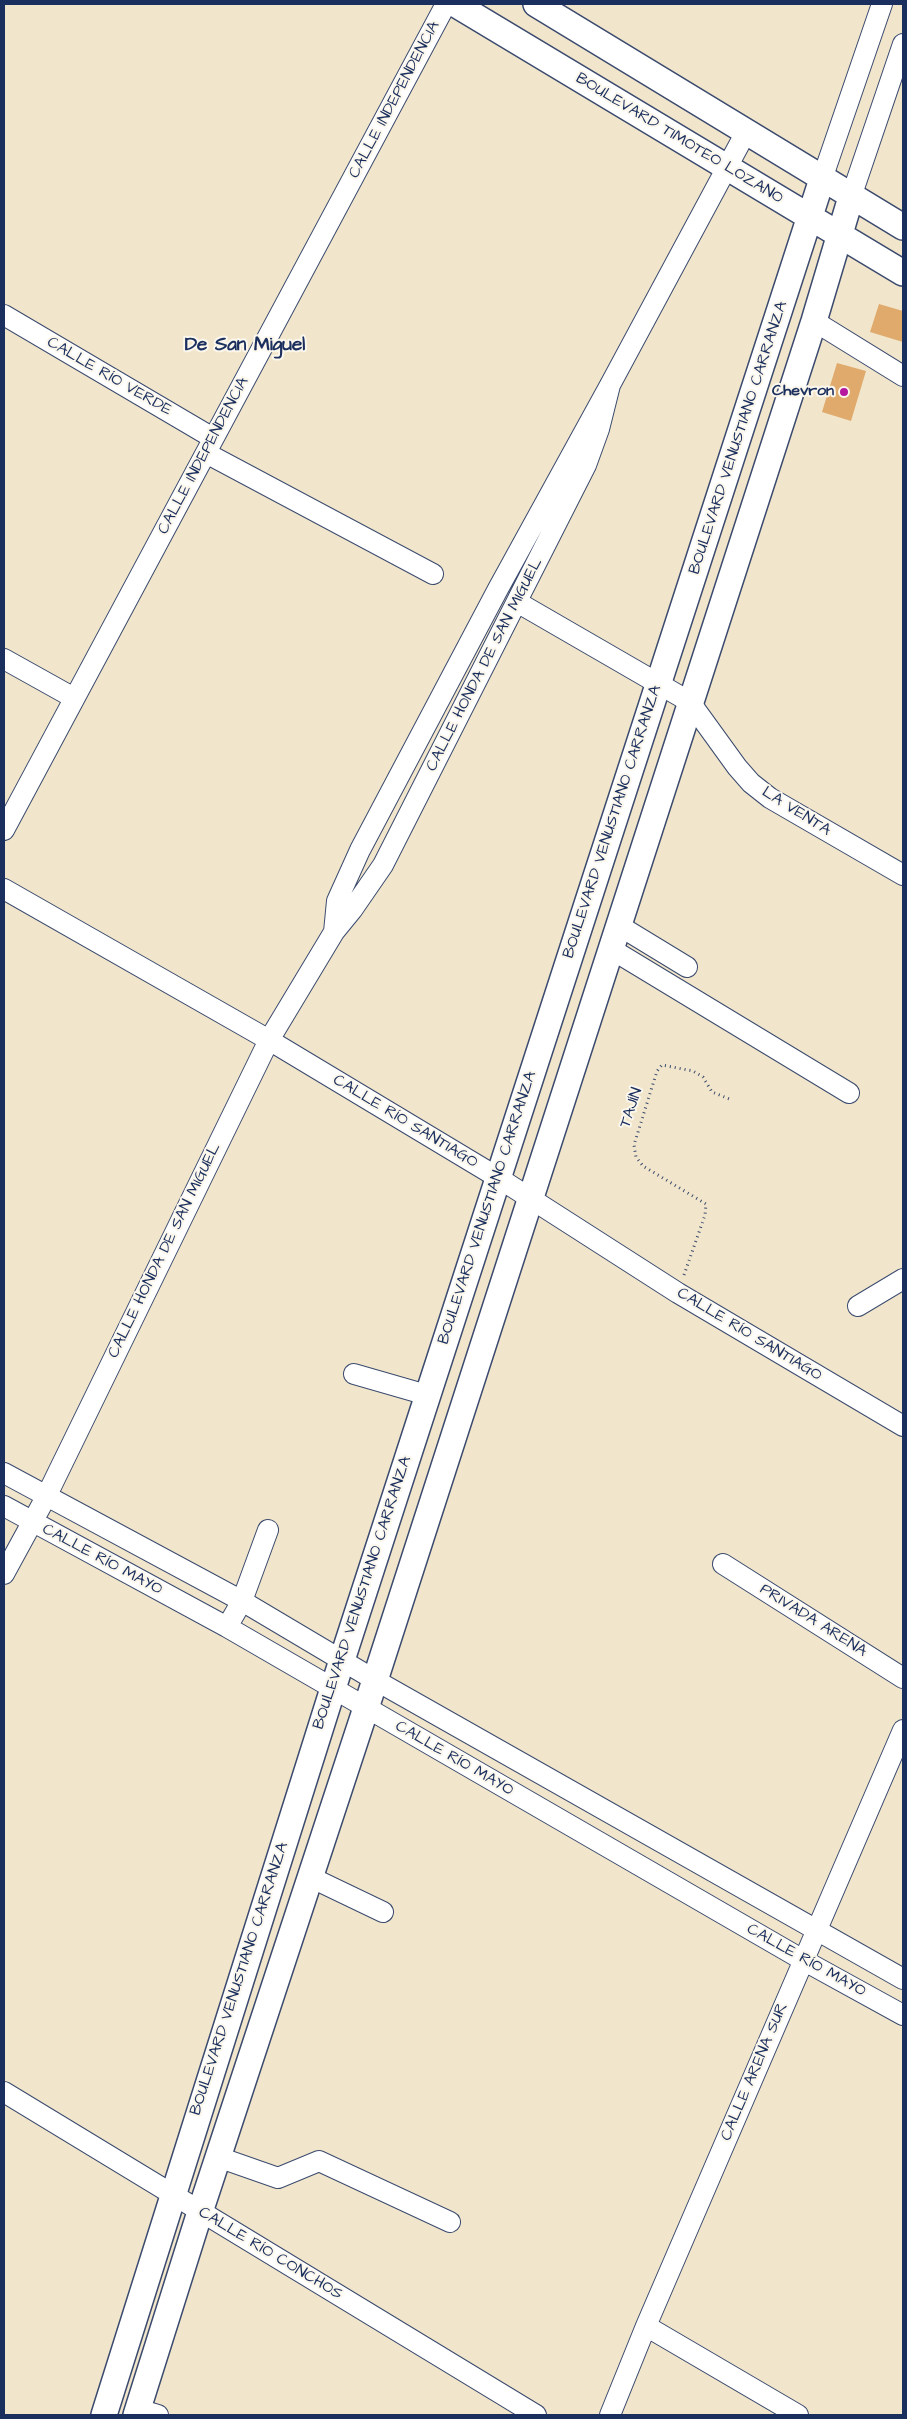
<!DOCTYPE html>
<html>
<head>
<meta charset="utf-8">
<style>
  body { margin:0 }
  #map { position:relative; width:907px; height:2419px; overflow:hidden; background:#f1e6cb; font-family:"Architects Daughter",sans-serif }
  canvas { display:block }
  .frame { position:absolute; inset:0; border:5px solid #1b2f5e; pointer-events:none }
</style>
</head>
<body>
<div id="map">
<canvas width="907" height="2419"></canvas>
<div class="frame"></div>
</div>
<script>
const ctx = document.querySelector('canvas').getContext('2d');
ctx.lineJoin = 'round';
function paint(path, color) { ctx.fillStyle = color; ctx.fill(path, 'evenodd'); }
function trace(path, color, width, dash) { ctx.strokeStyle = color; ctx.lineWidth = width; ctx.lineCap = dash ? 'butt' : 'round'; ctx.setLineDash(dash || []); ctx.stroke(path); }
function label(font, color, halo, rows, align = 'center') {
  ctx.font = font + ' "Architects Daughter",sans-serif'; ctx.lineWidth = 4; ctx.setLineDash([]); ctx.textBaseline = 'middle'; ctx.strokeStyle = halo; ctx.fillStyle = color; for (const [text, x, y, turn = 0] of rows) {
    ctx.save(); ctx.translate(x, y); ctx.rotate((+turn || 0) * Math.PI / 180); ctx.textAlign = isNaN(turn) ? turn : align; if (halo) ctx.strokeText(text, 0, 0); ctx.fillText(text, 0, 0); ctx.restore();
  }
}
const building = new Path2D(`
  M 879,304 L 903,311 L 903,342 L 870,332 Z
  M 837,363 L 866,371 L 851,421 L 822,412 Z`);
const path = new Path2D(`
  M 684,1275 L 705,1215 L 706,1204 L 643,1166 L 636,1157 L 634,1145 L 657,1071 L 662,1065 L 693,1071 L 703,1077 L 712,1092 L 732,1100`);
const minor = new Path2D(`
  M 822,179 L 882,4
  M 851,197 L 903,44
  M 4,315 L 213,438
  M 814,321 L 903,376
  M 206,453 L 433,574
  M 517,602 L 690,702 L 737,767 L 751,783 L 770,798 L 903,875
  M 4,659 L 74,698
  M 4,830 L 446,4
  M 4,889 L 269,1040 L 497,1177 L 678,1293 L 903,1426
  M 618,925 L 687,967
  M 334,932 L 337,901 L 360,850 L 498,589 L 610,385 L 746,132
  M 611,949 L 849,1093
  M 858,1306 L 903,1279
  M 354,1374 L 427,1395
  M 4,1473 L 242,1601 L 375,1680 L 903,1979
  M 4,1506 L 227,1627 L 803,1960 L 903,2015
  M 723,1564 L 903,1678
  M 4,1574 L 46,1497 L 269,1040 L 334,932 L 352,910 L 383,865 L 586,465 L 599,429 L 610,385
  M 227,1627 L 242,1601 L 268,1530
  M 310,1877 L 383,1912
  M 4,2092 L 536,2415
  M 218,2157 L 278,2178 L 319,2161 L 450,2222
  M 646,2326 L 798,2415
  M 138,2409 L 158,2415
  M 610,2415 L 646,2326 L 903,1730`);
const major = new Path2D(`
  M 455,4 L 903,273
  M 536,4 L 903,227
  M 104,2415 L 342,1660 L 822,179
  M 136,2415 L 200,2212 L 366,1708 L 814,321 L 851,197`);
const markers = [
  [844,392,5,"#b5179e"]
];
const streetNames = [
  ["CALLE INDEPENDENCIA",395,100,-62],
  ["BOULEVARD TIMOTEO LOZANO",679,139,31],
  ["CALLE RÍO VERDE",109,377,30],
  ["BOULEVARD VENUSTIANO CARRANZA",739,438,-72],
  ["CALLE INDEPENDENCIA",204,456,-62],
  ["CALLE HONDA DE SAN MIGUEL",485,665,-63],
  ["LA VENTA",796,812,32],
  ["BOULEVARD VENUSTIANO CARRANZA",613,822,-72],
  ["TAJÍN",632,1108,-72],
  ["CALLE RÍO SANTIAGO",405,1122,31],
  ["BOULEVARD VENUSTIANO CARRANZA",488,1208,-72],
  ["CALLE HONDA DE SAN MIGUEL",165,1251,-64],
  ["CALLE RÍO SANTIAGO",749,1335,31],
  ["CALLE RÍO MAYO",102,1560,28],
  ["BOULEVARD VENUSTIANO CARRANZA",363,1593,-72],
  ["PRIVADA ARENA",813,1621,32],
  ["CALLE RÍO MAYO",454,1759,30],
  ["CALLE RÍO MAYO",806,1961,29],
  ["BOULEVARD VENUSTIANO CARRANZA",240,1979,-72],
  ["CALLE ARENA SUR",755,2072,-67],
  ["CALLE RÍO CONCHOS",270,2254,31]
];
const poiNames = [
  ["Chevron",834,392]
];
const quarterNames = [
  ["De San Miguel",245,346]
];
paint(building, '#dfaa6c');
trace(minor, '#3b4a6e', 22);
trace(major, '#3b4a6e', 28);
trace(path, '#3b4a6e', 3, [1, 4]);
trace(minor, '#fff', 20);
trace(major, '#fff', 25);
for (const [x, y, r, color] of markers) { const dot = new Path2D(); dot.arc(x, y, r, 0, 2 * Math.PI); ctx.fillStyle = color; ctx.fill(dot); trace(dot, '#fbf7ec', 2); }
label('16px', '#1b2f5e', '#fbf7ec', streetNames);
label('bold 16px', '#1b2f5e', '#fbf7ec', poiNames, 'right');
label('bold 19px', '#1b2f5e', '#fbf7ec', quarterNames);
</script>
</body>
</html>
